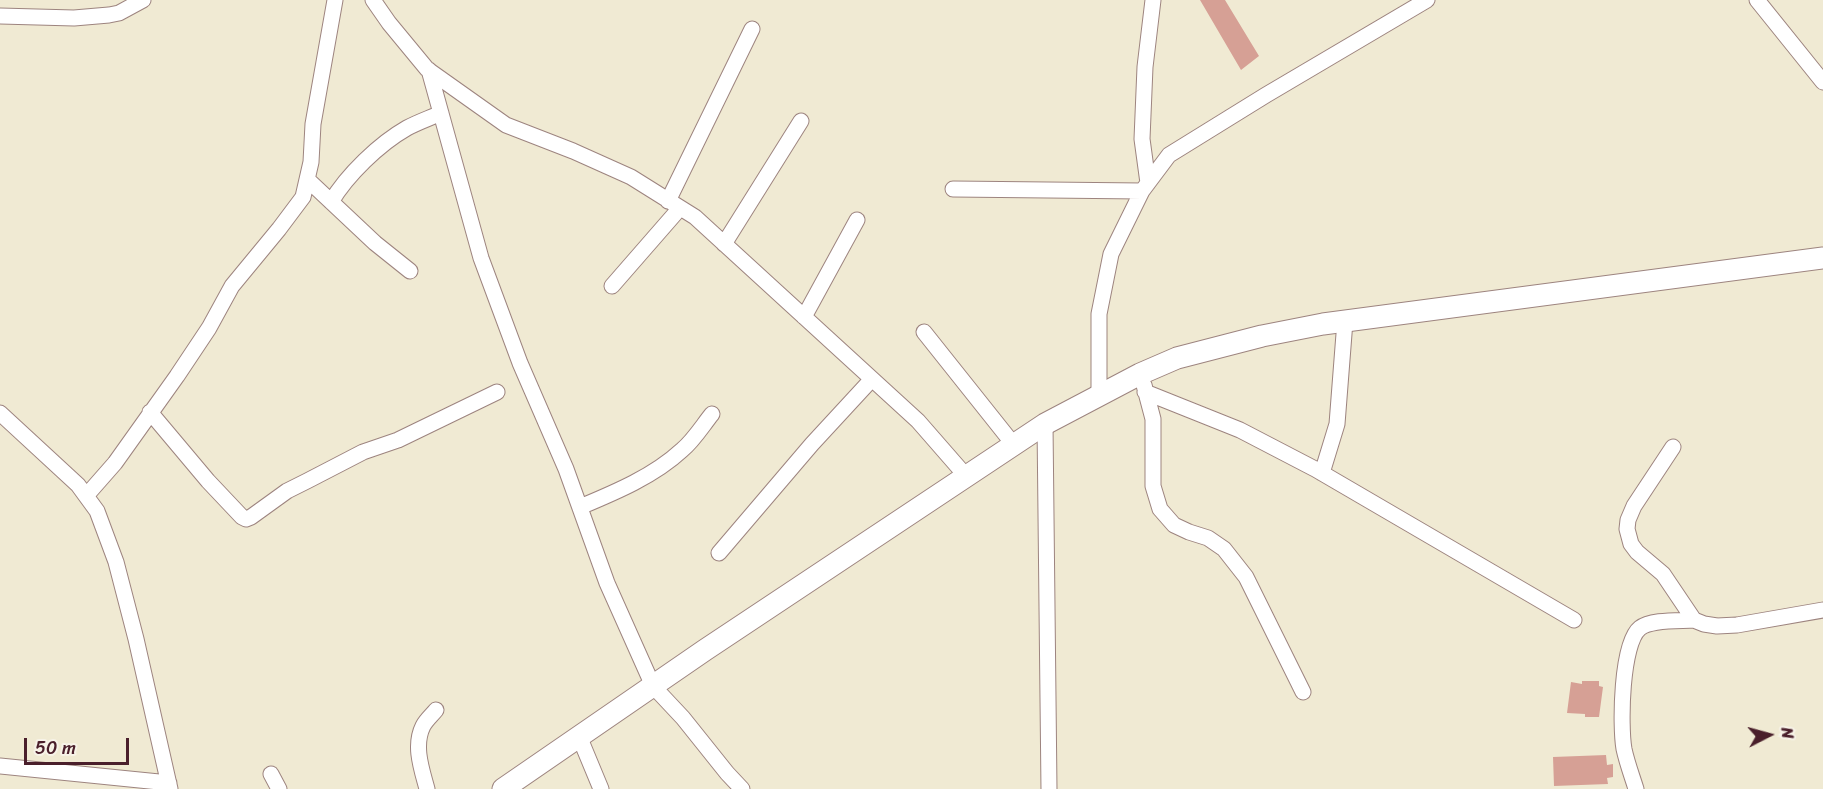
<!DOCTYPE html>
<html>
<head>
<meta charset="utf-8">
<style>
  body { margin:0 }
  #map { position:relative; width:1823px; height:789px; overflow:hidden; background:#f0ead3; font-family:Sriracha,sans-serif }
  canvas { display:block }
  .north { position:absolute; left:1739px; top:705px; width:60px; height:60px; -webkit-text-stroke:4px #f7f3e8; paint-order:stroke; rotate:84deg; font-size:16px; font-weight:700; line-height:24px; text-align:center; color:#4a1f2b }
  .north::after { content:''; display:block; margin:auto; width:21px; height:27px; background:#4a1f2b; clip-path:polygon(50% 0,100% 100%,50% 72%,0 100%) }
  .scale { position:absolute; left:24px; top:738px; width:105px; height:27px; box-sizing:border-box; border:3px solid #4a1f2b; border-top:0; padding-left:8px; font-size:18px; line-height:21px; white-space:nowrap; color:#4a1f2b; -webkit-text-stroke:4px #f7f3e8; paint-order:stroke }
</style>
</head>
<body>
<div id="map">
<canvas width="1823" height="789"></canvas>
<div class="north">N</div>
<div class="scale">50 m</div>
</div>
<script>
const ctx = document.querySelector('canvas').getContext('2d');
ctx.lineJoin = 'round';
function paint(path, color) { ctx.fillStyle = color; ctx.fill(path, 'evenodd'); }
function trace(path, color, width, dash) { ctx.strokeStyle = color; ctx.lineWidth = width; ctx.lineCap = dash ? 'butt' : 'round'; ctx.setLineDash(dash || []); ctx.stroke(path); }
const building = new Path2D(`
  M 1200,0 L 1225,0 L 1259,56 L 1241,70 Z
  M 1582,681 L 1599,681 L 1599,686 L 1603,687 L 1599,717 L 1585,717 L 1585,714 L 1567,713 L 1571,682 L 1582,684 Z
  M 1606,755 L 1607,765 L 1613,764 L 1613,777 L 1607,778 L 1608,784 L 1554,786 L 1553,757 Z`);
const street = new Path2D(`
  M 373,0 L 389,23 L 427,69 L 506,125 L 573,151 L 631,177 L 695,217 L 918,421 L 966,476
  M 1757,0 L 1823,82
  M 0,16 L 74,18 L 109,15 L 119,13 L 143,0
  M 429,70 L 481,258 L 520,363 L 566,469 L 607,583 L 653,686 L 683,718 L 727,773 L 742,789
  M 308,180 L 375,243 L 410,271
  M 1148,183 L 1142,139 L 1145,67 L 1153,0
  M 953,189 L 1142,191
  M 668,201 L 752,29
  M 331,202 C 347,175 379,144 407,128 C 418,122 430,118 441,113
  M 724,244 L 801,121
  M 612,286 L 680,208
  M 804,317 L 857,220
  M 924,332 L 1014,445
  M 1144,385 L 1153,419 L 1153,486 L 1160,509 L 1174,525 L 1189,532 L 1208,538 L 1224,549 L 1246,577 L 1303,692
  M 1145,392 L 1240,430 L 1315,469 L 1574,620
  M 1099,396 L 1099,314 L 1111,254 L 1142,191 L 1169,155 L 1266,95 L 1427,0
  M 150,412 L 208,481 L 242,517 L 246,519 L 251,517 L 287,491 L 307,481 L 363,452 L 398,440 L 497,392
  M 0,413 L 78,485 L 97,511 L 116,562 L 136,639 L 170,789
  M 1045,424 L 1049,789
  M 1673,447 L 1634,506 L 1628,520 L 1627,529 L 1631,544 L 1637,552 L 1663,574 L 1694,620 L 1704,624 L 1717,626 L 1737,625 L 1823,610
  M 1322,473 L 1337,424 L 1345,321
  M 86,496 L 115,463 L 177,376 L 209,328 L 232,286 L 279,229 L 303,197 L 311,162 L 313,124 L 335,0
  M 580,507 C 616,492 654,476 682,450 C 694,440 703,425 712,414
  M 719,553 L 812,444 L 872,379
  M 579,736 L 601,789
  M 0,766 L 169,783
  M 271,774 L 279,789
  M 427,789 C 422,770 413,746 423,726 C 426,720 432,715 436,710
  M 1636,789 C 1632,776 1627,763 1624,749 C 1620,726 1621,643 1640,628 C 1651,619 1680,621 1694,620`);
const secondary = new Path2D(`
  M 503,789 L 705,650 L 1045,424 L 1140,374 L 1177,358 L 1262,336 L 1323,324 L 1823,258`);
paint(building, '#d6a095');
trace(street, '#9d847f', 17);
trace(secondary, '#9d847f', 23);
trace(street, '#fff', 15);
trace(secondary, '#fff', 21);
</script>
</body>
</html>
